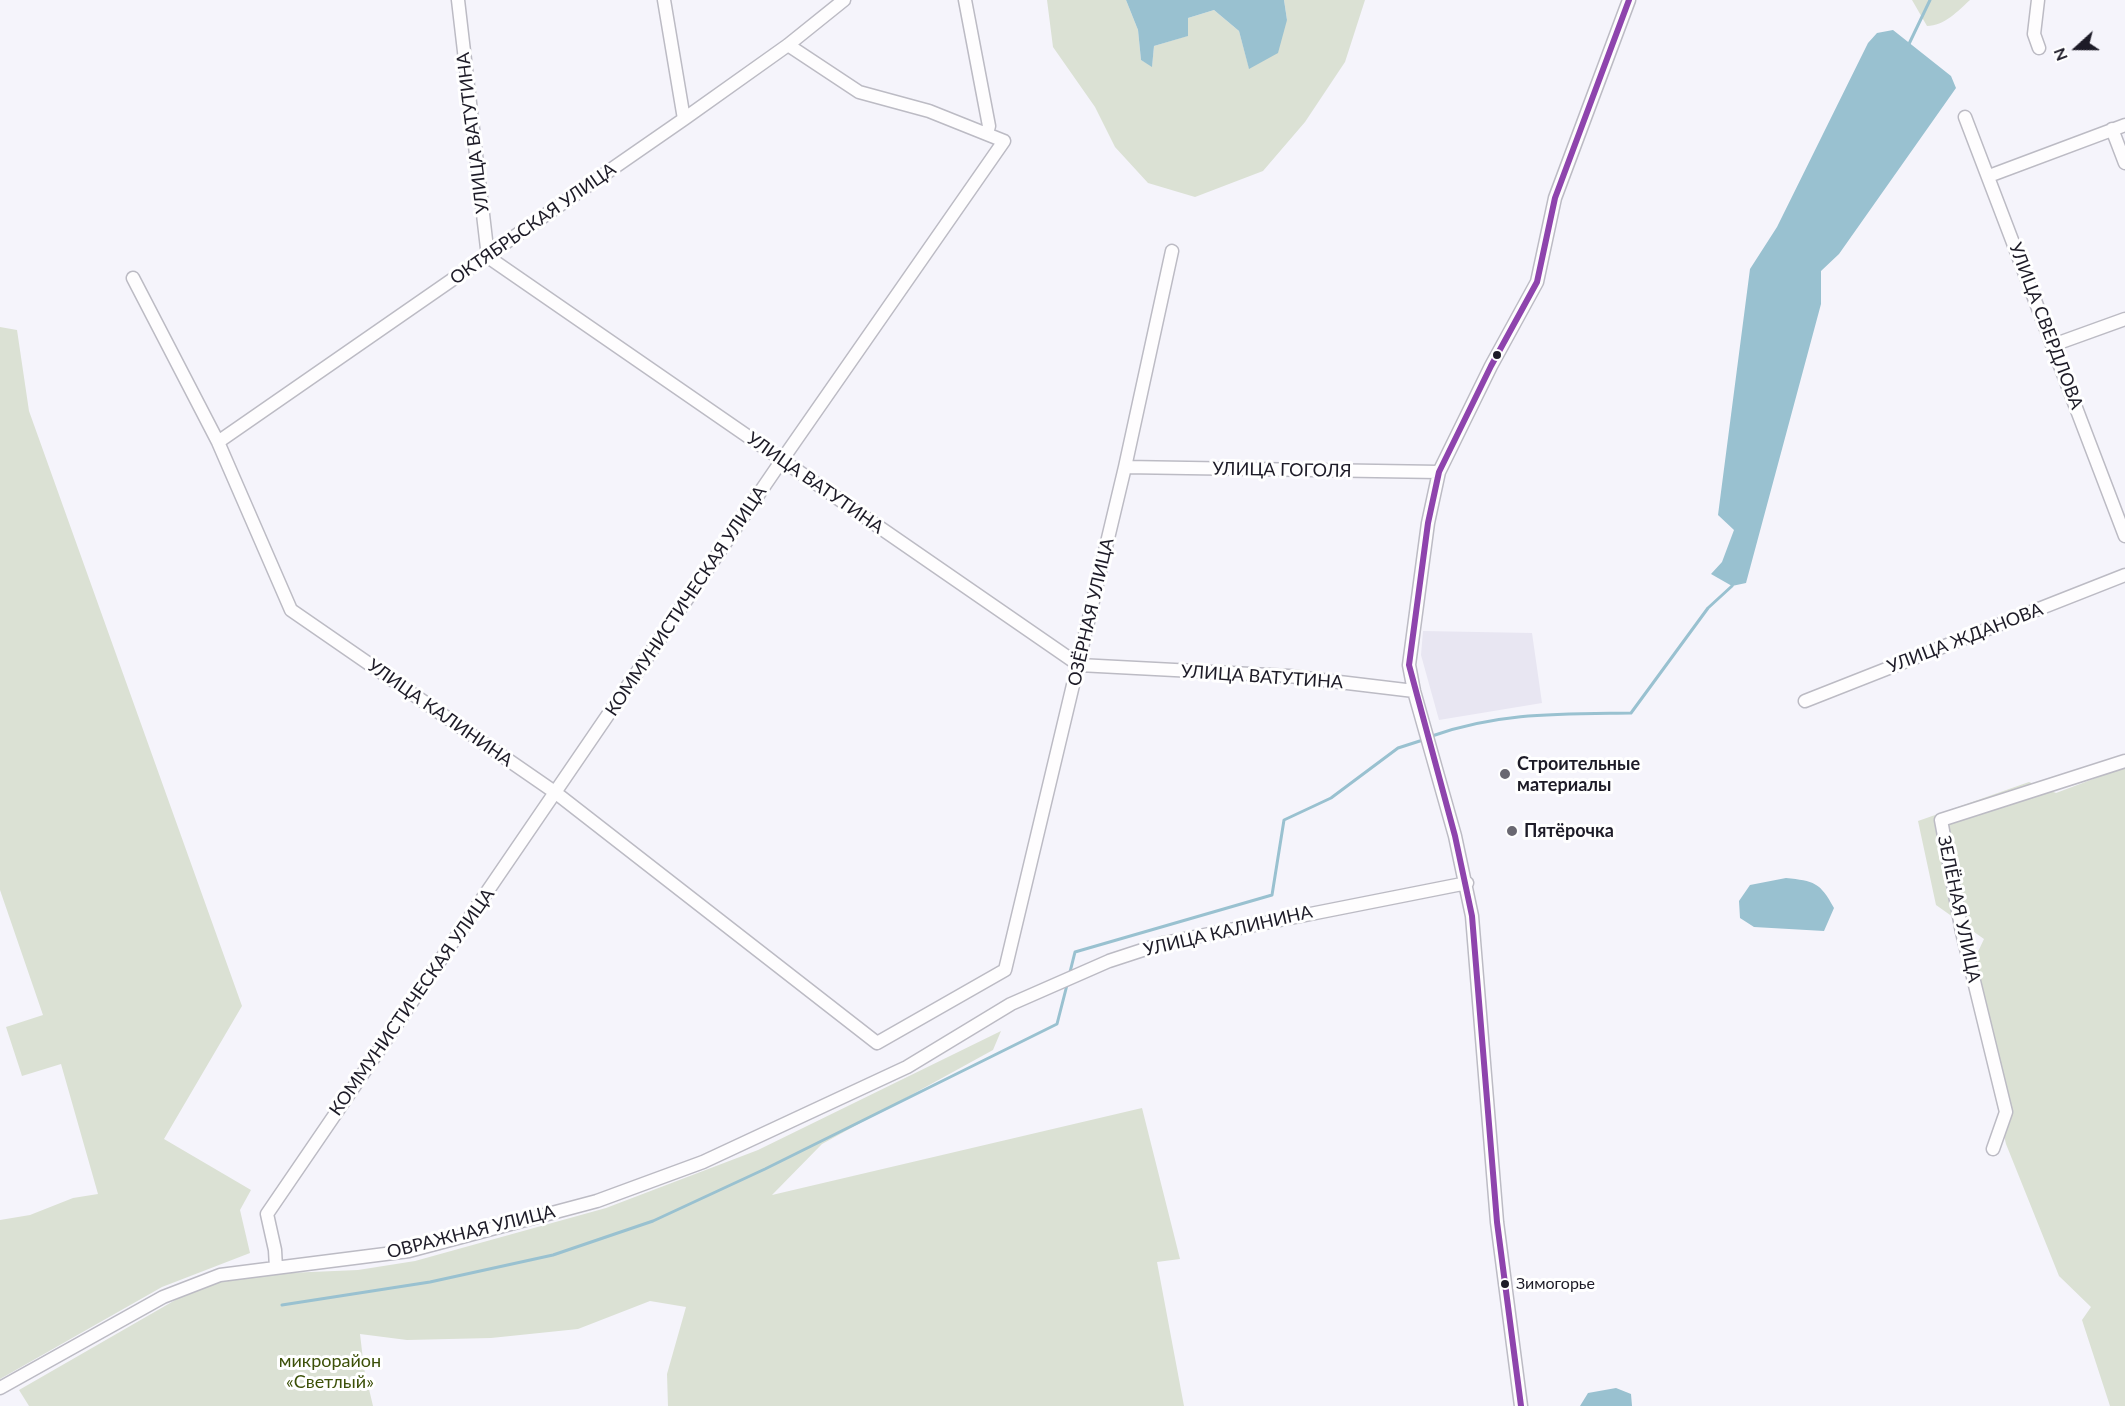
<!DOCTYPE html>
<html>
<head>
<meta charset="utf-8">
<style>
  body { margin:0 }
  #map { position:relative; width:2125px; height:1406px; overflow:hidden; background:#f5f4fb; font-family:Lato,sans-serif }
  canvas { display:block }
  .north { position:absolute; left:2047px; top:18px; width:60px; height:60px; -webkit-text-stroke:4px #fff; paint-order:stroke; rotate:249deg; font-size:16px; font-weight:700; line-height:24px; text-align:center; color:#1d1b27 }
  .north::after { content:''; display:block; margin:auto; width:21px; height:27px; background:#1d1b27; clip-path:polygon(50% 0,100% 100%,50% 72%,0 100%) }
</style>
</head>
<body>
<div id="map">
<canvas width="2125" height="1406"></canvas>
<div class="north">N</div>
</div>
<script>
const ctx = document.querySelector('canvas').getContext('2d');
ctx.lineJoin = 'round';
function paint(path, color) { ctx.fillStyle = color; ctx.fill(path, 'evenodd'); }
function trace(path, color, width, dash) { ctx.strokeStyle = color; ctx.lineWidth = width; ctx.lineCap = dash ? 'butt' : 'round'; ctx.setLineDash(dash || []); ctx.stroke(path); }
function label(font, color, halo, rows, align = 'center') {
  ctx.font = font + ' Lato,sans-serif'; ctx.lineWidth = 6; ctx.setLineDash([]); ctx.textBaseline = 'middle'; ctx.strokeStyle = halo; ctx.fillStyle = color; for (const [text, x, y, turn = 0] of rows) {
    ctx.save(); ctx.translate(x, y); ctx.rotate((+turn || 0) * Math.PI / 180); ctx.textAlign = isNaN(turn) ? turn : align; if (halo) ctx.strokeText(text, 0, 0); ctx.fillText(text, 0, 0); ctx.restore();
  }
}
const built = new Path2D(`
  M 1423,631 L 1532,633 L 1542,703 L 1439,720 L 1421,655 Z`);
const green = new Path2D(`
  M 1047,0 L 1126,0 L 1138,30 L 1141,60 L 1152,66 L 1154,46 L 1187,36 L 1188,18 L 1214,10 L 1239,31 L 1249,68 L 1287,20 L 1284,0 L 1365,0 L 1345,62 L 1305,122 L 1263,171 L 1195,197 L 1148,183 L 1115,147 L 1095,107 L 1053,47 Z
  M 1912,0 L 1970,0 C 1958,11 1944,26 1927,26 Z
  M 0,327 L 17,330 L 29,411 L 242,1006 L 164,1139 L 251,1190 L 240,1210 L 250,1253 L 162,1287 L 0,1379 L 0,1220 L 30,1215 L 73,1198 L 98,1194 L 61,1064 L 22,1076 L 6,1027 L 43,1015 L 0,890 Z
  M 2125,767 L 2125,1406 L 2110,1406 L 2082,1320 L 2091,1307 L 2059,1276 L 2006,1144 L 1967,975 L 1984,939 L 1936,905 L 1918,821 L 2029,782 L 2056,793 Z
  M 1001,1031 L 993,1050 L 822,1144 L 772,1195 L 1142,1108 L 1180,1259 L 1157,1262 L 1184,1406 L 668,1406 L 667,1374 L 686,1307 L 650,1301 L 578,1329 L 491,1338 L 407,1340 L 360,1334 L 364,1368 L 373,1406 L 29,1406 L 19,1390 L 217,1276 L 358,1270 L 415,1261 L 606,1208 L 758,1150 Z`);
const water = new Path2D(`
  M 1126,0 L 1284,0 L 1287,20 L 1278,53 L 1249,69 L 1239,31 L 1214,10 L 1188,18 L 1188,36 L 1154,46 L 1152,67 L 1141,60 L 1138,30 Z
  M 1893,30 L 1951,76 L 1956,88 L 1839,254 L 1821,271 L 1821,304 L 1746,583 L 1732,586 L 1711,574 L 1722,562 L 1734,530 L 1718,515 L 1750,269 L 1777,227 L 1868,43 L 1877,33 Z
  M 1786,878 C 1814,881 1820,882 1834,908 L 1824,931 L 1754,927 L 1740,918 L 1739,901 L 1750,885 Z
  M 1616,1388 L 1631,1394 L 1632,1406 L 1580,1406 L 1588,1393 Z`);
const stream = new Path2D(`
  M 1908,46 L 1930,0
  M 1432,736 C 1499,712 1561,714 1631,713 L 1708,608 L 1732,586 L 1733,583
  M 1069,976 L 1075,952 L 1272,895 L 1284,820 L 1331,798 L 1398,748 L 1426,739
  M 282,1305 L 430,1282 L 553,1255 L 653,1221 L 765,1169 L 1057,1024 L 1067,985`);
const minor = new Path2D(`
  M 458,0 L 488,257 L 1079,665 L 1289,676 L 1414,691
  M 664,0 L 684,119
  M 965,0 L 989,126 L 987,133
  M 2038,0 L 2034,34 L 2039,48
  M 1965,117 L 2125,536
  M 2112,129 L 2125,163
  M 1989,176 L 2125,125
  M 133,278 L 218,442 L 291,610 L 556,793 L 877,1043 L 1005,970 L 1125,467 L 1172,251
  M 2053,345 L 2125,319
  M 218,442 L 684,119 L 788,45 L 844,0
  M 1125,467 L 1439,472
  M 1805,701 L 2125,575
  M 1993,1149 L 2006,1112 L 1962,932 L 1941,820 L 2125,761
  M 276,1268 L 275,1250 L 267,1214 L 782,460 L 1004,141 L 929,111 L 859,92 L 788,45
  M 0,1388 L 163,1297 L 220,1275 L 409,1251 L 597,1201 L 703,1162 L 907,1067 L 1011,1004 L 1109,961 L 1164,943 L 1467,883
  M 1521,1406 L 1497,1222 L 1472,916 L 1455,836 L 1414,691 L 1409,665 L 1428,523 L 1439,472 L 1491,366 L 1537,282 L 1555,198 L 1629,0`);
const bus1 = new Path2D(`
  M 1521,1406 L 1497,1222 L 1472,916 L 1455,836 L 1409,665 L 1428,523 L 1439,472 L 1491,366 L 1537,282 L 1555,198 L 1629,0`);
const markers = [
  [1497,355,5,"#1d1b27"],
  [1505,774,6,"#696771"],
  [1512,831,6,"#696771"],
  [1505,1284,5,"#1d1b27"]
];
const busNames = [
  ["Зимогорье",1516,1284]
];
const streetNames = [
  ["УЛИЦА ВАТУТИНА",473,133,-97],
  ["ОКТЯБРЬСКАЯ УЛИЦА",533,224,-35],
  ["УЛИЦА СВЕРДЛОВА",2046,326,69],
  ["УЛИЦА ГОГОЛЯ",1282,470,1],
  ["УЛИЦА ВАТУТИНА",815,483,35],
  ["КОММУНИСТИЧЕСКАЯ УЛИЦА",686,601,-56],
  ["ОЗЁРНАЯ УЛИЦА",1091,612,-77],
  ["УЛИЦА ЖДАНОВА",1965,638,-21],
  ["УЛИЦА ВАТУТИНА",1262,677,4],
  ["УЛИЦА КАЛИНИНА",440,713,35],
  ["ЗЕЛЁНАЯ УЛИЦА",1959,909,78],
  ["УЛИЦА КАЛИНИНА",1228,931,-13],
  ["КОММУНИСТИЧЕСКАЯ УЛИЦА",412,1002,-55],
  ["ОВРАЖНАЯ УЛИЦА",471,1232,-14]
];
const poiNames = [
  ["Строительные",1517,764],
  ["материалы",1517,785],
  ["Пятёрочка",1524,831]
];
const parkNames = [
  ["микрорайон",330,1361],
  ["«Светлый»",330,1382]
];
paint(built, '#e8e6f2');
paint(green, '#dbe1d4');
paint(water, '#99c1d0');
trace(stream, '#99c1d0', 3);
trace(minor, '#bcbbc4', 15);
trace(minor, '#fefdfe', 12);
trace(bus1, '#8e44ad', 6);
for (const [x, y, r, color] of markers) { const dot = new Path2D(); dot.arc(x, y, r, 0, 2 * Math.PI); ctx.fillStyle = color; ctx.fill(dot); trace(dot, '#fff', 2); }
label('16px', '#1d1b27', '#fff', busNames, 'left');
label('18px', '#1d1b27', '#fff', streetNames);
label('bold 18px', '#1d1b27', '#fff', poiNames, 'left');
label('18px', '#3c5008', '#fff', parkNames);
</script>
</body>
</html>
